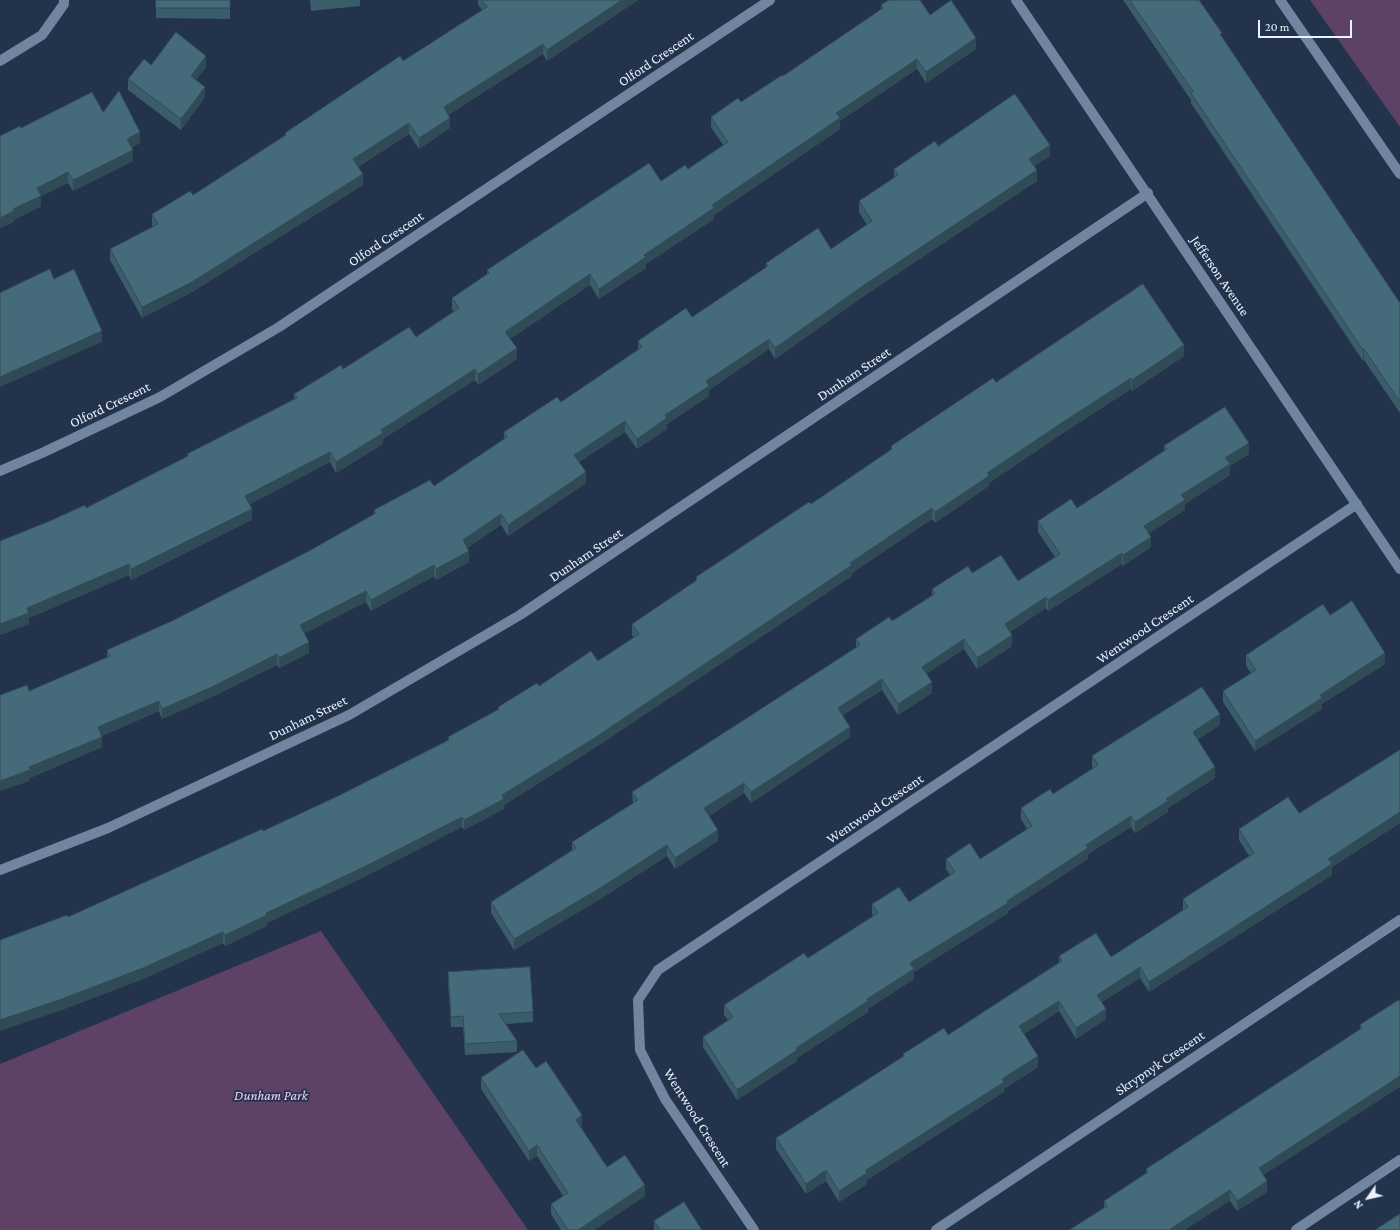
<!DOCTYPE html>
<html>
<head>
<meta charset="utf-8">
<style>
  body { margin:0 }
  #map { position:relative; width:1400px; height:1230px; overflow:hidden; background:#22334b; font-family:"Crimson Pro",serif }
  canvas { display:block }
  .north { position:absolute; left:1348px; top:1178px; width:40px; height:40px; -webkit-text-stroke:3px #22334b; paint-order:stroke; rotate:236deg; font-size:11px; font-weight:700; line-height:16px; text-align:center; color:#e9f2fe }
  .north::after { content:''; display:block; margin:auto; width:14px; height:18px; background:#e9f2fe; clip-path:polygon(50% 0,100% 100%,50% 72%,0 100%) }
  .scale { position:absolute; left:1258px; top:20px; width:94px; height:18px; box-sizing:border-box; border:2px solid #e9f2fe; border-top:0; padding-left:5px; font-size:12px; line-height:14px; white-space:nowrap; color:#e9f2fe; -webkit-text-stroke:3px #22334b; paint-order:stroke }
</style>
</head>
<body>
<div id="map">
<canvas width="1400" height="1230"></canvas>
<div class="north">N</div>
<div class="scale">20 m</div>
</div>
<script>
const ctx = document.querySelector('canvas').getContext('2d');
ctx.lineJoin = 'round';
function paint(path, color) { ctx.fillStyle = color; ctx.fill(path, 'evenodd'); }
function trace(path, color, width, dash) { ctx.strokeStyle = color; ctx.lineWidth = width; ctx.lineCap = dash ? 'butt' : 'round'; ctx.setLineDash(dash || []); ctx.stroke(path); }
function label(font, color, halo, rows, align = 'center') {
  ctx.font = font + ' "Crimson Pro",serif'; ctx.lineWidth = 3.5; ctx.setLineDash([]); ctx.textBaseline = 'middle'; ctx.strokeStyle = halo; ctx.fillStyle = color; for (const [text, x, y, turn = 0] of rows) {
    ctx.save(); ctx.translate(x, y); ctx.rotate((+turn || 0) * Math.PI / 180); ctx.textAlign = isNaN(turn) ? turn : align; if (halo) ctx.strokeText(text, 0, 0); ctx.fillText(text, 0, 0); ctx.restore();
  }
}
const green = new Path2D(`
  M 1310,0 L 1400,0 L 1400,127 Z
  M 321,931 L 528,1230 L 0,1230 L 0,1064 Z`);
const minor = new Path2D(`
  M 1016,0 L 1400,569
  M 1280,0 L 1400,174
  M 0,61 L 42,35 L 64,4 L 64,0
  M 0,471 L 42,453 L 160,397 L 279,327 L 770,0
  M 0,870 L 108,828 L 349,715 L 520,615 L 1148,193
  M 754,1230 L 665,1099 L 640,1050 L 638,1000 L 658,970 L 1357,504
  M 936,1230 L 1400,920
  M 1296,1230 L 1400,1160`);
const wall = new Path2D(`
  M 156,0 L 230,0 L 230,19 L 156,18 Z
  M 310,0 L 360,0 L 360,6 L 311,11 Z
  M 478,0 L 638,0 L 547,61 L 543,54 L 448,115 L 450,128 L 419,149 L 409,134 L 358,167 L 363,185 L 192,292 L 142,318 L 110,260 L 110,249 L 153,227 L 152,225 L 152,214 L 193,195 L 285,135 L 285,133 L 403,61 L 482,10 L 478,5 Z
  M 1123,0 L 1199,0 L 1222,37 L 1400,303 L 1400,413 L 1364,360 L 1363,361 L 1191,103 L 1191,100 Z
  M 881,5 L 930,15 L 976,49 L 926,83 L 917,69 L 840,121 L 840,129 L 714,215 L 714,219 L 646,264 L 646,268 L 599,299 L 590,285 L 510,339 L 517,359 L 478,385 L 475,380 L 383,439 L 383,444 L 336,473 L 330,462 L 250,504 L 252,520 L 131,580 L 129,575 L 29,618 L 29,624 L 0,635 L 86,508 L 187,457 L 187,454 L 294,399 L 294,394 L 343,369 L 416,337 L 454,312 L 452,309 L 452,298 L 487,274 L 487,270 L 661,181 L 688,169 L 723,145 L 711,127 L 711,117 L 741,102 L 783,76 L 881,10 Z
  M 151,65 L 206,67 L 196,80 L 205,97 L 181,130 L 128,90 L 128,79 Z
  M 103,112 L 140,143 L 131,148 L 133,161 L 73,191 L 68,183 L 41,196 L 41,206 L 14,220 L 14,222 L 0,228 Z
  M 938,146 L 1050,156 L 1034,166 L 1037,181 L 864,296 L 775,359 L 769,349 L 709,390 L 709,396 L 667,424 L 667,429 L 637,449 L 625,432 L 579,462 L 586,483 L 508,536 L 501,525 L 467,548 L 469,562 L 436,580 L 434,576 L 371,611 L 366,602 L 304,633 L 309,653 L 279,668 L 277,665 L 214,696 L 162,719 L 159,711 L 102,736 L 102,747 L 30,778 L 30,781 L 29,691 L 107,658 L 107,650 L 174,620 L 309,551 L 374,514 L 374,510 L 434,486 L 504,439 L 504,432 L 561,402 L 638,350 L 638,341 L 692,317 L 766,268 L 766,263 L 831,249 L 867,225 L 859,212 L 859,201 L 894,178 L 894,169 Z
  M 1184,356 L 1132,391 L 1131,389 L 1063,433 L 989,483 L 989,486 L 935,523 L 932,519 L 852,573 L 852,576 L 800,611 L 593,749 L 504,805 L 504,809 L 464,830 L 462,827 L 364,877 L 267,923 L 267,926 L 225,946 L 223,943 L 143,979 L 59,1011 L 68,917 L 263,831 L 338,796 L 448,740 L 448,737 L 498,710 L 498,707 L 539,686 L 598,661 L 634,638 L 632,635 L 632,624 L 696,581 L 696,577 L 811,504 L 891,450 L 891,446 L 996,382 Z
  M 1164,446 L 1249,454 L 1230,466 L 1230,475 L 1185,504 L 1185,510 L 1149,533 L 1151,547 L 1123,566 L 1122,564 L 1048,611 L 1046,608 L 1010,632 L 1012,646 L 977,669 L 964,649 L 926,674 L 932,693 L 898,715 L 882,690 L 843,715 L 850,737 L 751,803 L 744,793 L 709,816 L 718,841 L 675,869 L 667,856 L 597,901 L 514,950 L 491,913 L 491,902 L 572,850 L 572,842 L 633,803 L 632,792 L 856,648 L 856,639 L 892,621 L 932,595 L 932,589 L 972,573 L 1018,581 L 1055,557 L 1038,532 L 1038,521 L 1077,508 L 1164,451 Z
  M 1330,615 L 1385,664 L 1322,704 L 1322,709 L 1255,751 L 1223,702 L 1223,691 L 1251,673 L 1246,666 L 1246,655 Z
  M 1220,725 L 1198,739 L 1215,778 L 1168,808 L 1168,812 L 1135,833 L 1131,827 L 1088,854 L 1088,859 L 1008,911 L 1008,913 L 914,972 L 914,979 L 868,1009 L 868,1012 L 797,1058 L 797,1061 L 737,1100 L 703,1047 L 703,1037 L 728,1020 L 724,1015 L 724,1005 L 808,958 L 873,916 L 872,915 L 872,904 L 909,902 L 950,875 L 946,869 L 946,859 L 980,859 L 1027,829 L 1021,819 L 1021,808 L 1053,794 L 1093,768 L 1092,767 L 1092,756 Z
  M 1400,750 L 1400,823 L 1332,867 L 1332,875 L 1149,992 L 1140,978 L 1102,1002 L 1106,1019 L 1076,1039 L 1059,1011 L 1024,1034 L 1038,1067 L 1004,1089 L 1004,1092 L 867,1180 L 867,1184 L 839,1202 L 826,1181 L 806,1194 L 776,1149 L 776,1138 L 903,1057 L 903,1054 L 948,1035 L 1059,962 L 1059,956 L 1111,957 L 1183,910 L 1183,899 L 1249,856 L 1239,840 L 1239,829 L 1299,813 Z
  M 448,972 L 533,1012 L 533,1022 L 506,1024 L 517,1041 L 517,1052 L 465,1055 L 463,1027 L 451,1027 L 448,983 Z
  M 1399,1000 L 1264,1175 L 1267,1192 L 1237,1211 L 1230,1201 L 1104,1208 L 1104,1201 L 1146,1173 L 1146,1169 L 1360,1029 L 1360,1025 Z
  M 536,1068 L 582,1126 L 580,1127 L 607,1167 L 645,1196 L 594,1230 L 561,1230 L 551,1214 L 551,1204 L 563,1196 L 537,1156 L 529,1161 L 481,1089 L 481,1078 Z
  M 654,1221 L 702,1230 L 654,1230 Z`);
const shadedWall = new Path2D(`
  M 622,0 L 638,0 L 547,61 L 547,50 Z
  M 976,38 L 976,49 L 926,83 L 926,72 Z
  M 543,44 L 543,54 L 444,118 L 444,107 Z
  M 206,56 L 206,67 L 191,86 L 191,76 Z
  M 917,59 L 917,69 L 840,121 L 840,129 L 714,215 L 714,219 L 646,264 L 646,268 L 599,299 L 599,289 L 644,255 L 712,205 L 836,113 Z
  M 205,87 L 205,97 L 181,130 L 181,119 Z
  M 450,118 L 450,128 L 419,149 L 419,138 Z
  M 409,123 L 409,134 L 353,170 L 353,159 Z
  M 140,132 L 140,143 L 127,150 L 127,139 Z
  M 1050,145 L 1050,156 L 1029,169 L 1029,159 Z
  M 133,150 L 133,161 L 73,191 L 73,180 Z
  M 1037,170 L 1037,181 L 864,296 L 775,359 L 775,348 L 864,285 Z
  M 68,172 L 68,183 L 41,196 L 41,206 L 14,220 L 14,222 L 0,228 L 0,218 L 13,209 L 37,188 Z
  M 363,174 L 363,185 L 192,292 L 142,318 L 142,307 Z
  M 590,274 L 590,285 L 505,342 L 505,332 Z
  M 102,331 L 102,342 L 0,387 L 0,377 Z
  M 769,339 L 769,349 L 709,390 L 709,396 L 667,424 L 667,429 L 637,449 L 637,439 L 706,381 Z
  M 1184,345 L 1184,356 L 1132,391 L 1132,380 Z
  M 517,348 L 517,359 L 478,385 L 478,374 Z
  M 1364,349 L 1364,360 L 1363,361 L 1363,350 Z
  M 475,369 L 475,380 L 383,439 L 383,444 L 336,473 L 336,462 L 381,430 Z
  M 1131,378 L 1131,389 L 1063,433 L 989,483 L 989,486 L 935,523 L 935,512 L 987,473 L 1063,422 Z
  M 625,421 L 625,432 L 574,465 L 574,455 Z
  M 1249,443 L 1249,454 L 1230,466 L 1230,475 L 1185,504 L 1185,510 L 1144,537 L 1144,526 L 1225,458 Z
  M 330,452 L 330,462 L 245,507 L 245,496 Z
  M 586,472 L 586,483 L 508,536 L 508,525 Z
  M 932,508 L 932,519 L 852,573 L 852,576 L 593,749 L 504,805 L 504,809 L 464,830 L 464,820 L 502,795 Z
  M 252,509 L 252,520 L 131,580 L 131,569 Z
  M 501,514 L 501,525 L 463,551 L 463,540 Z
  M 1151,537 L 1151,547 L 1123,566 L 1123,555 Z
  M 469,551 L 469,562 L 436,580 L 436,569 Z
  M 1122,553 L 1122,564 L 1048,611 L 1048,600 Z
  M 129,564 L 129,575 L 29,618 L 29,624 L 0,635 L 0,624 L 27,608 Z
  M 434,565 L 434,576 L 371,611 L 371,600 Z
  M 366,591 L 366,602 L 300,636 L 300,625 Z
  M 1046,597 L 1046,608 L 1005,635 L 1005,624 Z
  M 1012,635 L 1012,646 L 977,669 L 977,658 Z
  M 964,639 L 964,649 L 922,677 L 922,667 Z
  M 309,642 L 309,653 L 279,668 L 279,658 Z
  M 1385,653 L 1385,664 L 1322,704 L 1322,709 L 1255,751 L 1255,741 L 1320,695 Z
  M 277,654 L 277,665 L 214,696 L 162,719 L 162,709 Z
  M 882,679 L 882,690 L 838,718 L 838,708 Z
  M 932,682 L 932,693 L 898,715 L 898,704 Z
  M 159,701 L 159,711 L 98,738 L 98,727 Z
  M 1220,714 L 1220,725 L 1193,743 L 1193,732 Z
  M 850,727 L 850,737 L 751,803 L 751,792 Z
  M 102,737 L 102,747 L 30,778 L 30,781 L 0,791 L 0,781 L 29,767 Z
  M 1215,767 L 1215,778 L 1168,808 L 1168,812 L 1135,833 L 1135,822 L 1166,799 Z
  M 744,783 L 744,793 L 704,819 L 704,808 Z
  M 1400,812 L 1400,823 L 1332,867 L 1332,875 L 1149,992 L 1149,982 L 1328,859 Z
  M 1131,816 L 1131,827 L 1088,854 L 1088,859 L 1008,911 L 1008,913 L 914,972 L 914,979 L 868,1009 L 868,1012 L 797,1058 L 797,1061 L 737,1100 L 737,1090 L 867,999 L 910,963 L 1007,901 L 1086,845 Z
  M 462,817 L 462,827 L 364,877 L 267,923 L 267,926 L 225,946 L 225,935 L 266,913 Z
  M 718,830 L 718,841 L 675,869 L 675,858 Z
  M 667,845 L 667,856 L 597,901 L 514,950 L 514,939 Z
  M 223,932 L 223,943 L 143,979 L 59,1011 L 0,1031 L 0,1020 Z
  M 1140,967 L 1140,978 L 1097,1005 L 1097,995 Z
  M 1059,1001 L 1059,1011 L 1019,1037 L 1019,1026 Z
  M 1106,1009 L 1106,1019 L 1076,1039 L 1076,1028 Z
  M 1038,1056 L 1038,1067 L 1004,1089 L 1004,1092 L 867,1180 L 867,1184 L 839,1202 L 839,1191 L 866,1170 L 1002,1079 Z
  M 1400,1076 L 1400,1087 L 1259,1178 L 1259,1168 Z
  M 582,1115 L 582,1126 L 576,1130 L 576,1120 Z
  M 537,1145 L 537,1156 L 529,1161 L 529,1151 Z
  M 826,1170 L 826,1181 L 806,1194 L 806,1184 Z
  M 1267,1181 L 1267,1192 L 1237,1211 L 1237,1201 Z
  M 645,1185 L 645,1196 L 594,1230 L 578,1230 Z
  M 1230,1190 L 1230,1201 L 1185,1230 L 1169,1230 Z`);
const building = new Path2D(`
  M 156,0 L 230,0 L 230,8 L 156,8 Z
  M 482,0 L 622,0 L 547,50 L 543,44 L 444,107 L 450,118 L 419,138 L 409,123 L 353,159 L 363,174 L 192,282 L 142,307 L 110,249 L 158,224 L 152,214 L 190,191 L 193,195 L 286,135 L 285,133 L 400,56 L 403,61 L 487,7 Z
  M 889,0 L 920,0 L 930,15 L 951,0 L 976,38 L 926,72 L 917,59 L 836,113 L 840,118 L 712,205 L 714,208 L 644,255 L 646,257 L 599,289 L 590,274 L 505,332 L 517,348 L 478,374 L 475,369 L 381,430 L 383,433 L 336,462 L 330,452 L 245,496 L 252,509 L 131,569 L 129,564 L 27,608 L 29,613 L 0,624 L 0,541 L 52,520 L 85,505 L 86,508 L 188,456 L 187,454 L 297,398 L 294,394 L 341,365 L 343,369 L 409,327 L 416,337 L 459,308 L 452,298 L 489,273 L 487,270 L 649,163 L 661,181 L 685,165 L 688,169 L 728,142 L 711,117 L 738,98 L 741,102 L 782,75 L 783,76 L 883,8 L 881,5 Z
  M 1130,0 L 1199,0 L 1222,33 L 1220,34 L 1400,303 L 1400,402 L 1364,349 L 1363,350 L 1191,93 L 1193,92 Z
  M 176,32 L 206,56 L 191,76 L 205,87 L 181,119 L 128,79 L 144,59 L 151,65 Z
  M 119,91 L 140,132 L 127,139 L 133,150 L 73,180 L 68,172 L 37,188 L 41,196 L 13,209 L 14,211 L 0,218 L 0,136 L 20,126 L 21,128 L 92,92 L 103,112 Z
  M 1015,94 L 1050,145 L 1029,159 L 1037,170 L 864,285 L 775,348 L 769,339 L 706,381 L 709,386 L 665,415 L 667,418 L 637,439 L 625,421 L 574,455 L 586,472 L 508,525 L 501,514 L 463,540 L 469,551 L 436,569 L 434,565 L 371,600 L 366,591 L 300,625 L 309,642 L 279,658 L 277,654 L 214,686 L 162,709 L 159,701 L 98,727 L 102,737 L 29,767 L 30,770 L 0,781 L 0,695 L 27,685 L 29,691 L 110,656 L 107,650 L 174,620 L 309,551 L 376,513 L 374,510 L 430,480 L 434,486 L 507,437 L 504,432 L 557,397 L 561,402 L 642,347 L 638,341 L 686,308 L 692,317 L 768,266 L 766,263 L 818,228 L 831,249 L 872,221 L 859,201 L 898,175 L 894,169 L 935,141 L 938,146 Z
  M 50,269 L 54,279 L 74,269 L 102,331 L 0,377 L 0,293 Z
  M 1143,284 L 1184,345 L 1132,380 L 1131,378 L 1063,422 L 987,473 L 989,476 L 935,512 L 932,508 L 850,563 L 852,565 L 800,600 L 593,739 L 502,795 L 504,799 L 464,820 L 462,817 L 364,867 L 266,913 L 267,915 L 225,935 L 223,932 L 143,968 L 59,1000 L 0,1020 L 0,940 L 67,915 L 68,917 L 262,829 L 263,831 L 338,796 L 449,740 L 448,737 L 499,709 L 498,707 L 537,683 L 539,686 L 591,651 L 598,661 L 639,634 L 632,624 L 697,580 L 696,577 L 809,502 L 811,504 L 892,449 L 891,446 L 993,378 L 996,382 Z
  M 1225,407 L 1249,443 L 1225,458 L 1230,464 L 1181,495 L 1185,500 L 1144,526 L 1151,537 L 1123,555 L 1122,553 L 1048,600 L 1046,597 L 1005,624 L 1012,635 L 977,658 L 964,639 L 922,667 L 932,682 L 898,704 L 882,679 L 838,708 L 850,727 L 751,792 L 744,783 L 704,808 L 718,830 L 675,858 L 667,845 L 597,890 L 514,939 L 491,902 L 576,848 L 572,842 L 638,800 L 632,792 L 860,645 L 856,639 L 889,617 L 892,621 L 935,594 L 932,589 L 968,566 L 972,573 L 1001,555 L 1018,581 L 1060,554 L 1038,521 L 1071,499 L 1077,508 L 1167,449 L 1164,446 Z
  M 1352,601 L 1385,653 L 1320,695 L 1322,698 L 1255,741 L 1223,691 L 1256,670 L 1246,655 L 1323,604 L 1330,615 Z
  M 1202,687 L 1220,714 L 1193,732 L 1215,767 L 1166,799 L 1168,801 L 1135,822 L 1131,816 L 1086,845 L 1088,848 L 1007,901 L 1008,903 L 910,963 L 914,969 L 867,999 L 868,1001 L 796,1048 L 797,1050 L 737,1090 L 703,1037 L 733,1017 L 724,1005 L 804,953 L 808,958 L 878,913 L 872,904 L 899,887 L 909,902 L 955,872 L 946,859 L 970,843 L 980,859 L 1032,826 L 1021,808 L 1050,789 L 1053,794 L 1098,765 L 1092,756 Z
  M 1400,750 L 1400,812 L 1328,859 L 1332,864 L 1149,982 L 1140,967 L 1097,995 L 1106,1009 L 1076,1028 L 1059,1001 L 1019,1026 L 1038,1056 L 1002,1079 L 1004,1082 L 866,1170 L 867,1173 L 839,1191 L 826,1170 L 806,1184 L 776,1138 L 904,1056 L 903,1054 L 944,1028 L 948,1035 L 1062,961 L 1059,956 L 1096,933 L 1111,957 L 1188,907 L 1183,899 L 1254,853 L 1239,829 L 1288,797 L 1299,813 Z
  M 530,967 L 533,1012 L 499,1014 L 517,1041 L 465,1044 L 463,1016 L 451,1017 L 448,972 Z
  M 1399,1000 L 1400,1003 L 1400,1076 L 1259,1168 L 1267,1181 L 1237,1201 L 1230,1190 L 1169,1230 L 1069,1230 L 1107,1206 L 1104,1201 L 1148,1172 L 1146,1169 L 1362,1028 L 1360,1025 Z
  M 523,1050 L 536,1068 L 546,1061 L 582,1115 L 576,1120 L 607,1167 L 625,1155 L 645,1185 L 578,1230 L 568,1230 L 551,1204 L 568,1193 L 537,1145 L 529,1151 L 481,1078 Z
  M 684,1202 L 702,1230 L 660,1230 L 654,1221 Z
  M 1400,1214 L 1400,1230 L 1375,1230 Z`);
const streetNames = [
  ["Olford Crescent",656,59,-34],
  ["Olford Crescent",386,239,-34],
  ["Jefferson Avenue",1220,276,56],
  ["Dunham Street",854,374,-34],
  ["Olford Crescent",110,405,-26],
  ["Dunham Street",586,555,-34],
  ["Wentwood Crescent",1145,629,-34],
  ["Dunham Street",308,718,-26],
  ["Wentwood Crescent",875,809,-34],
  ["Skrypnyk Crescent",1160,1063,-34],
  ["Wentwood Crescent",697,1118,58]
];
const parkNames = [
  ["Dunham Park",271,1096]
];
paint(green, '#5d4265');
trace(minor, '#7185a1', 10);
paint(wall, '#3b5c69');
paint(shadedWall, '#304b55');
paint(building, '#456b7a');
trace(building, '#304b55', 1);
label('14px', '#e9f2fe', '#22334b', streetNames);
label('italic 14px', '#f2cefe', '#22334b', parkNames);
</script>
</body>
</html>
